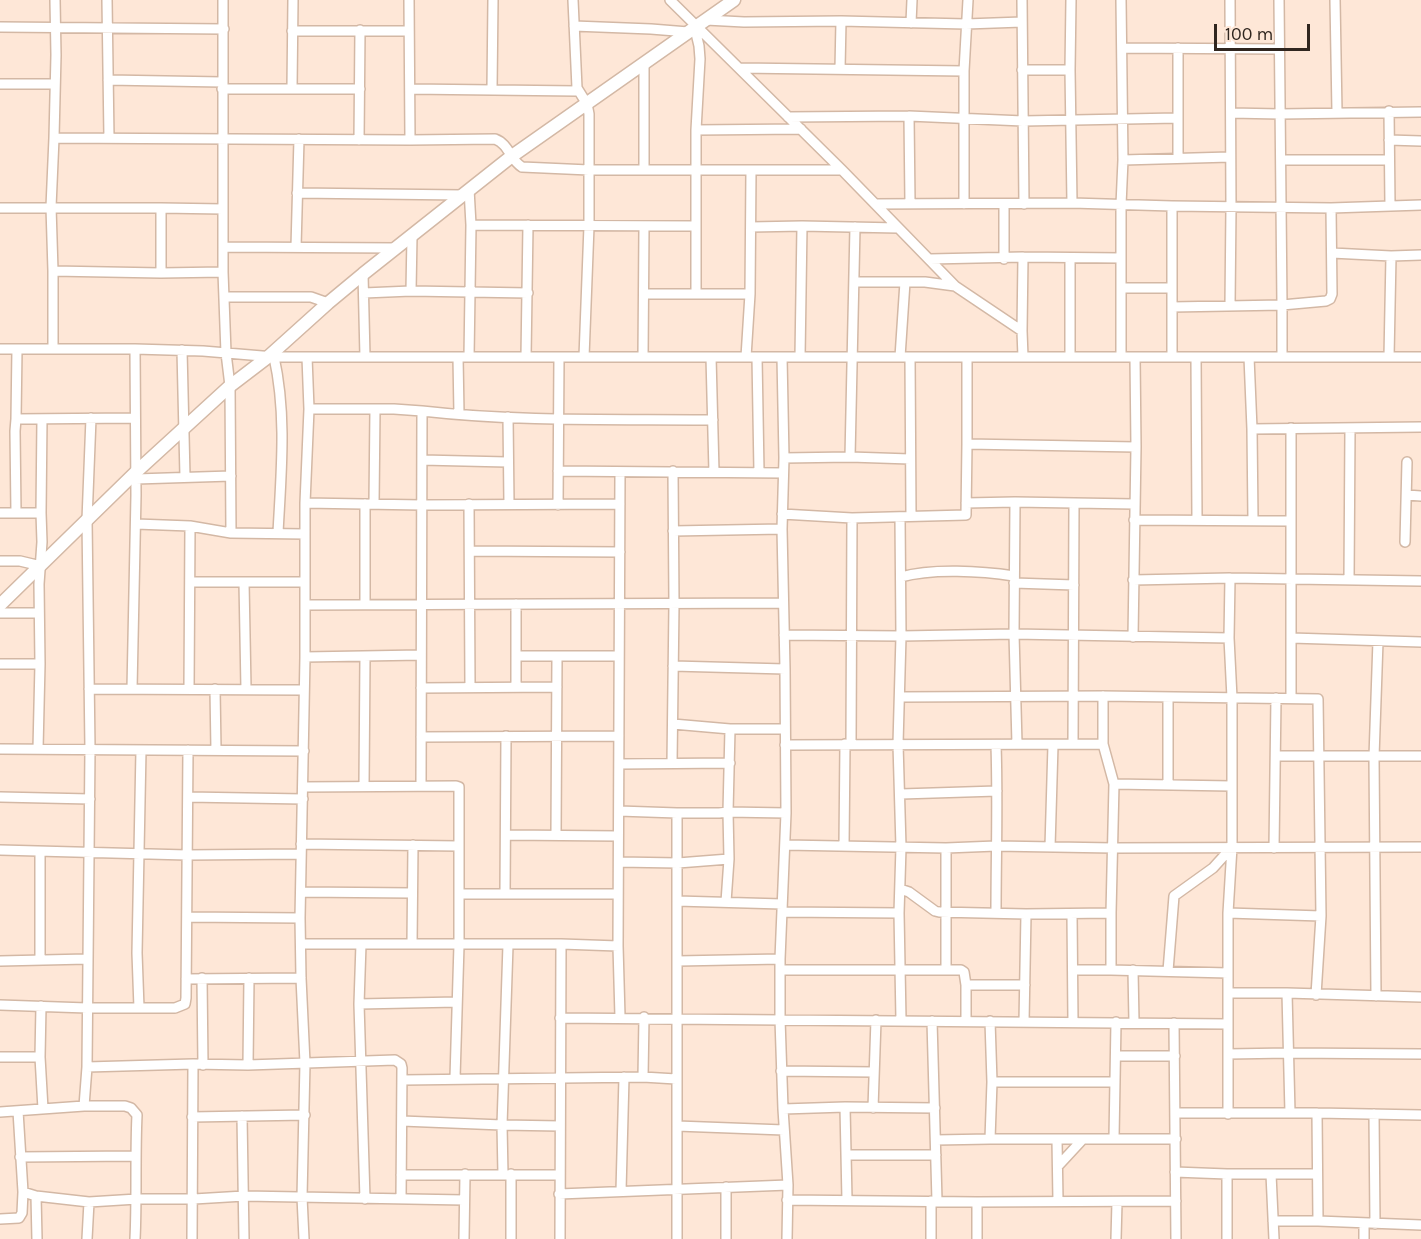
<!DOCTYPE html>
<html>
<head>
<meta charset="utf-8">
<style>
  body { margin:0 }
  #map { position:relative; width:1421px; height:1239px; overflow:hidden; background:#fee7d7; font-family:Karla,sans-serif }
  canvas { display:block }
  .scale { position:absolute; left:1214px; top:24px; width:96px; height:27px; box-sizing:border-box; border:3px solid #30261f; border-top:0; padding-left:8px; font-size:18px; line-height:21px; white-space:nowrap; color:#30261f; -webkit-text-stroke:4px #fee7d7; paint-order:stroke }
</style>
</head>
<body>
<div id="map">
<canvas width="1421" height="1239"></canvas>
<div class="scale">100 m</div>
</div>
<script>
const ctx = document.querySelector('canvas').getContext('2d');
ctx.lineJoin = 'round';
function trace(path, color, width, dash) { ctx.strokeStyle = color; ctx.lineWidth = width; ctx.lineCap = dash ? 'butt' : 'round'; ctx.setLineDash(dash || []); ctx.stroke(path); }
const minor = new Path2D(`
  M 107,0 L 109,138
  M 223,0 L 223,272 L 226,353 L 230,386 L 231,533
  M 409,0 L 410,140
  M 573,0 L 577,88 L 587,104 L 589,114 L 589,226 L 584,357
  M 670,0 L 842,170 L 955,286 L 1022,331 L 1023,357
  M 1022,0 L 1024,204
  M 1071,0 L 1070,70 L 1072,203
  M 1279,0 L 1282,305 L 1282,357
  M 1335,0 L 1337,112
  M 706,20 L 744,22 L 841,21 L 966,24 L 1022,22
  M 911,23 L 912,0
  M 574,26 L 651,29 L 688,32
  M 0,27 L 224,29
  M 695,29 L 699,46 L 700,59 L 696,130 L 696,293
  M 292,31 L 409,31
  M 1122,48 L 1279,49
  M 1178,48 L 1178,158
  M 644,64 L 644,170
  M 740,68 L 964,71
  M 840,69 L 841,21
  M 1022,70 L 1070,70
  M 108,80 L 222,82
  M 0,84 L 55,84
  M 292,88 L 293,0
  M 222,89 L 360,89
  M 410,89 L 577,91
  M 492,89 L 493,0
  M 1389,111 L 1390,206
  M 1231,113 L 1280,114 L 1421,112
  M 909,116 L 910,203
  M 788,117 L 909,116 L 1023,121 L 1177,118
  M 696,130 L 801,129
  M 54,138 L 410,140 L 495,139 C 509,144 510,160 522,167 L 589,170 L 842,170
  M 359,140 L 360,30
  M 1389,140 L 1421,141
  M 1123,160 L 1230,157
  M 1281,160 L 1389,160
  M 297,193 L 462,195
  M 875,204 L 1072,203 L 1172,206 L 1331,208 L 1421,205
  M 964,204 L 964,71 L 968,0
  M 1004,204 L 1004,259
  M 0,208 L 161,208 L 223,209
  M 471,225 L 696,226
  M 751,227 L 802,226 L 898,228
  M 223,247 L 396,248
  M 296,247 L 299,139
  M 1332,253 L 1391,256 L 1421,255
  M 930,259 L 1023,257 L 1121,258
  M 53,271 L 161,273 L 223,272
  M 161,273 L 161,208
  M 363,274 L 365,357
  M 855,282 L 925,282 L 955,286
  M 1121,288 L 1172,288
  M 411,291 L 412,236
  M 364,293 L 411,291 L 528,293
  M 644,294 L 750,294
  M 224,297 L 311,297 L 328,303
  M 1230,305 L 1231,207 L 1230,0
  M 1172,307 L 1282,305 L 1326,301 L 1330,299 L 1332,294 L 1331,208
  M 1022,331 L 1023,257
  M 0,349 L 135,349 L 203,351 L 274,357 L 1421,357
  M 53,349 L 53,271 L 51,207 L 54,138 L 56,55 L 55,0
  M 182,350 L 185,477
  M 274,357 C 287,415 281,474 278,533
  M 458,357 L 459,414
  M 469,357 L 471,225 L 469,189
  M 526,357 L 528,225
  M 643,357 L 644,227
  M 711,357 L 714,472
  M 746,357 L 750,294 L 751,170
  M 757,357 L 759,472
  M 782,357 L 784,458 L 782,529 L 785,669 L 786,813 L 780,959 L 780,1019 L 783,1109 L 788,1185 L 787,1239
  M 800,357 L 802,226
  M 900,357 L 905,282
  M 910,357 L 911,516
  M 1070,357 L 1070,258
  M 1121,357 L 1121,205 L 1123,160 L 1121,0
  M 1172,357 L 1172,206
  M 1196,357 L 1197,519
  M 1249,357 L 1252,429 L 1253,520
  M 1389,357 L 1391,256
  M 309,409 L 394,409 L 422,411 L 421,786
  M 422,411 C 519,422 616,419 713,420
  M 508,417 L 509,504
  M 16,419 L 135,418
  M 1291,428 L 1291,698
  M 1252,429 L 1421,427
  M 967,444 L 1136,447
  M 850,457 L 855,227
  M 784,458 L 850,457 L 910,459
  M 422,460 L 507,462
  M 558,471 L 783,473
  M 136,479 L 231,476
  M 1407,495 L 1421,496
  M 1015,502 L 1014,634 L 1017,744
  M 305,503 L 422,505 L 620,504
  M 966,503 L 1015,502 L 1134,504
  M 365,504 L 365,604
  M 374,504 L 375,409
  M 469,504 L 470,687
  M 558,505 L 559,357
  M 0,513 L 41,513
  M 16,513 L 15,431 L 16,419 L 17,349
  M 782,514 L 852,518 L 966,515 L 967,444 L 967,357
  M 900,517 L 901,636 L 898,744 L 901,847 L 899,913 L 901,1020
  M 1134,520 L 1290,521
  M 136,524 L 190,526 L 189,689
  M 190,526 L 231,533 L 305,534
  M 673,531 L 782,529
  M 1405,542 L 1407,462
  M 470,551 L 620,552
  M 0,561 L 20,561 L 41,566
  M 901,577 C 932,568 982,571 1014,576
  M 1133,580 L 1230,578 L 1421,581
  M 1349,580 L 1350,429
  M 190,582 L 305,582
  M 244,582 L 246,689
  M 1014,583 L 1074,585
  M 305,605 L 783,603
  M 0,613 L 39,613
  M 784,635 L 901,636 L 1014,634 L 1229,638
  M 1133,637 L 1136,447 L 1135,357
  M 1291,638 L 1421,642
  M 516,656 L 619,656
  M 305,657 L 421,655
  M 0,664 L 40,664
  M 673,666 L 785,669
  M 516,687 L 516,604
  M 421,688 L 557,687
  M 89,689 L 304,690
  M 132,689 L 136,495 L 135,349
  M 215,689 L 216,750
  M 1103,696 L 1103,744 L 1114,784 L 1111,913 L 1111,970
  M 900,697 L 1103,696 L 1318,699 L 1321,916 L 1316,995
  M 1168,697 L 1168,784
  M 673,724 L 730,729 L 785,729
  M 421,737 L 619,736
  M 851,744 L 852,518
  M 1073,744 L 1074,503
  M 785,745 L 1103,744
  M 0,749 L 304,751
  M 38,749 L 40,664 L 39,584 L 42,542 L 41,513 L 42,419
  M 1276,756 L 1421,756
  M 672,763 L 674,604 L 673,471
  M 619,764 L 730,763
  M 1114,784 L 1231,786
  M 364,786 L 365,656
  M 303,787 L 456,786 L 459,787 L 459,945 L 455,1078
  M 901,794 L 997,791
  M 0,797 L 90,799
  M 188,797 L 303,799
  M 619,811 L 677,813 L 719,813 L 728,812 L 786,813
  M 506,835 L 618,836
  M 556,835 L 557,657
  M 301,844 L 458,846
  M 785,845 L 946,848 L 996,846 L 1113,848 L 1421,847
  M 844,846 L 845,744
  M 1050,847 L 1053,745
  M 1274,848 L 1276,698
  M 0,850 L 187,855 L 301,854
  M 40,852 L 40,960
  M 619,862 L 678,863 L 729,859
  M 900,889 L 909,892 L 935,911 L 939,912 L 1026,914 L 1111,913
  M 301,892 L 412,893
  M 459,894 L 618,894
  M 505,894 L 506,736
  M 677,901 L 782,904
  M 726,902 L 729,859 L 728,812 L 730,729
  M 782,912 L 899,913
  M 996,913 C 996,857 998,801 996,745
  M 1228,913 L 1321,916
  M 1072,914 L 1073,1022
  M 187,917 L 300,918
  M 301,944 L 561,944 L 618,946
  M 361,944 L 359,1004 L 365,1199
  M 412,944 L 413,845
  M 0,961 L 87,959
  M 678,961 L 780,959
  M 946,969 L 946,848
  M 781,970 L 961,970 L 964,972 L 966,985 L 966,1021
  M 1073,970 L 1111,970 L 1228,973
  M 1133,970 L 1134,1022
  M 1168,971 L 1174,896 L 1213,868 L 1232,847
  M 202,978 L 203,1065
  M 186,979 L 301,978
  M 966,985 L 1025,985
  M 1228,993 L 1287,993 L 1421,997
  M 1287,993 L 1290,1113
  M 1376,996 L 1374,757 L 1378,641
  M 359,1004 L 457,1002
  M 0,1005 L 87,1008 L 175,1008 L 185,1004 L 186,998 L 188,750
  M 41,1006 L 40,1057 L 43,1109
  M 139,1008 L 137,953 L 141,750
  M 620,1017 L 618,946 L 620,472
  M 560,1018 L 1227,1024
  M 932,1021 L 937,1201
  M 990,1021 L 992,1082 L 990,1139
  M 1024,1022 L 1026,914
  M 1174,1023 L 1176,1239
  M 1228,1054 L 1288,1053 L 1421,1054
  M 1116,1056 L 1175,1056
  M 0,1057 L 40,1057
  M 248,1065 L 249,978
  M 87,1067 L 193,1064 L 248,1065 L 395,1060 L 401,1064 L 402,1068 L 401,1199
  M 781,1071 L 874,1072
  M 643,1077 L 644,1017
  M 403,1080 L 643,1077 L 676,1079
  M 992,1082 L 1115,1082
  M 84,1106 L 87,1067 L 90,749 L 87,520 L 91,418
  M 845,1107 L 847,1200
  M 873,1108 L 876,1020
  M 783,1109 L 845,1107 L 935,1108
  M 0,1112 L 84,1106 L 125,1106 L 131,1108 L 137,1115 C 135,1157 137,1198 135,1239
  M 1175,1113 L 1317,1113 L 1421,1115
  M 1317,1113 L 1318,1221
  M 1228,1114 L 1228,913 L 1232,847 L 1232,698 L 1229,638 L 1230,578
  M 1374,1114 L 1375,1224
  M 242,1116 L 244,1239
  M 192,1117 L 305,1115
  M 402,1121 L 502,1125 L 560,1126
  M 677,1126 L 784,1130
  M 1114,1138 L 1116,1022
  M 936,1140 L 990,1139 L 1176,1139
  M 1057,1140 L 1058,1201
  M 847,1155 L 936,1155
  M 20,1157 L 135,1156
  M 1058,1166 L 1083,1139
  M 1175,1172 L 1227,1174 L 1317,1174
  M 1271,1174 L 1274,1239
  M 401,1175 L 559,1175
  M 503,1175 L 502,1125 L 508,945
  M 726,1187 L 726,1239
  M 621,1191 L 624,1077
  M 23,1192 L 36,1196 L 89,1202 L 137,1199 L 194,1199 L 244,1196 L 464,1200
  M 559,1194 L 788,1185
  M 36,1196 L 37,1239
  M 787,1200 L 977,1202 L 1176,1201
  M 931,1201 L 931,1239
  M 977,1202 L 977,1239
  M 0,1219 L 19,1218 L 22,1213 L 23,1192 L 18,1111
  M 1273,1221 L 1318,1221 L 1421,1225
  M 1364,1223 L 1364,1239
  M 87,1239 L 89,1202
  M 192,1239 L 193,1064
  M 304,1239 L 302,1197 L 305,1063 L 301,978 L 300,918 L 305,657 L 305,503 L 309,409 L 307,357
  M 464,1239 L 465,1174
  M 511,1239 L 511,1174
  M 560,1239 L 561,944
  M 677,1239 L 677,813
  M 1116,1239 L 1117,1202
  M 1227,1239 L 1227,1174`);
const major = new Path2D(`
  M 0,605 L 136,472 L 230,386 L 268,357 L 328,303 L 363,274 L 512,156 L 734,0`);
trace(minor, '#d3b8a5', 12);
trace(major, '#d3b8a5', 15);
trace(minor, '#fff', 9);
trace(major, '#fff', 12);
</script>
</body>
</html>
